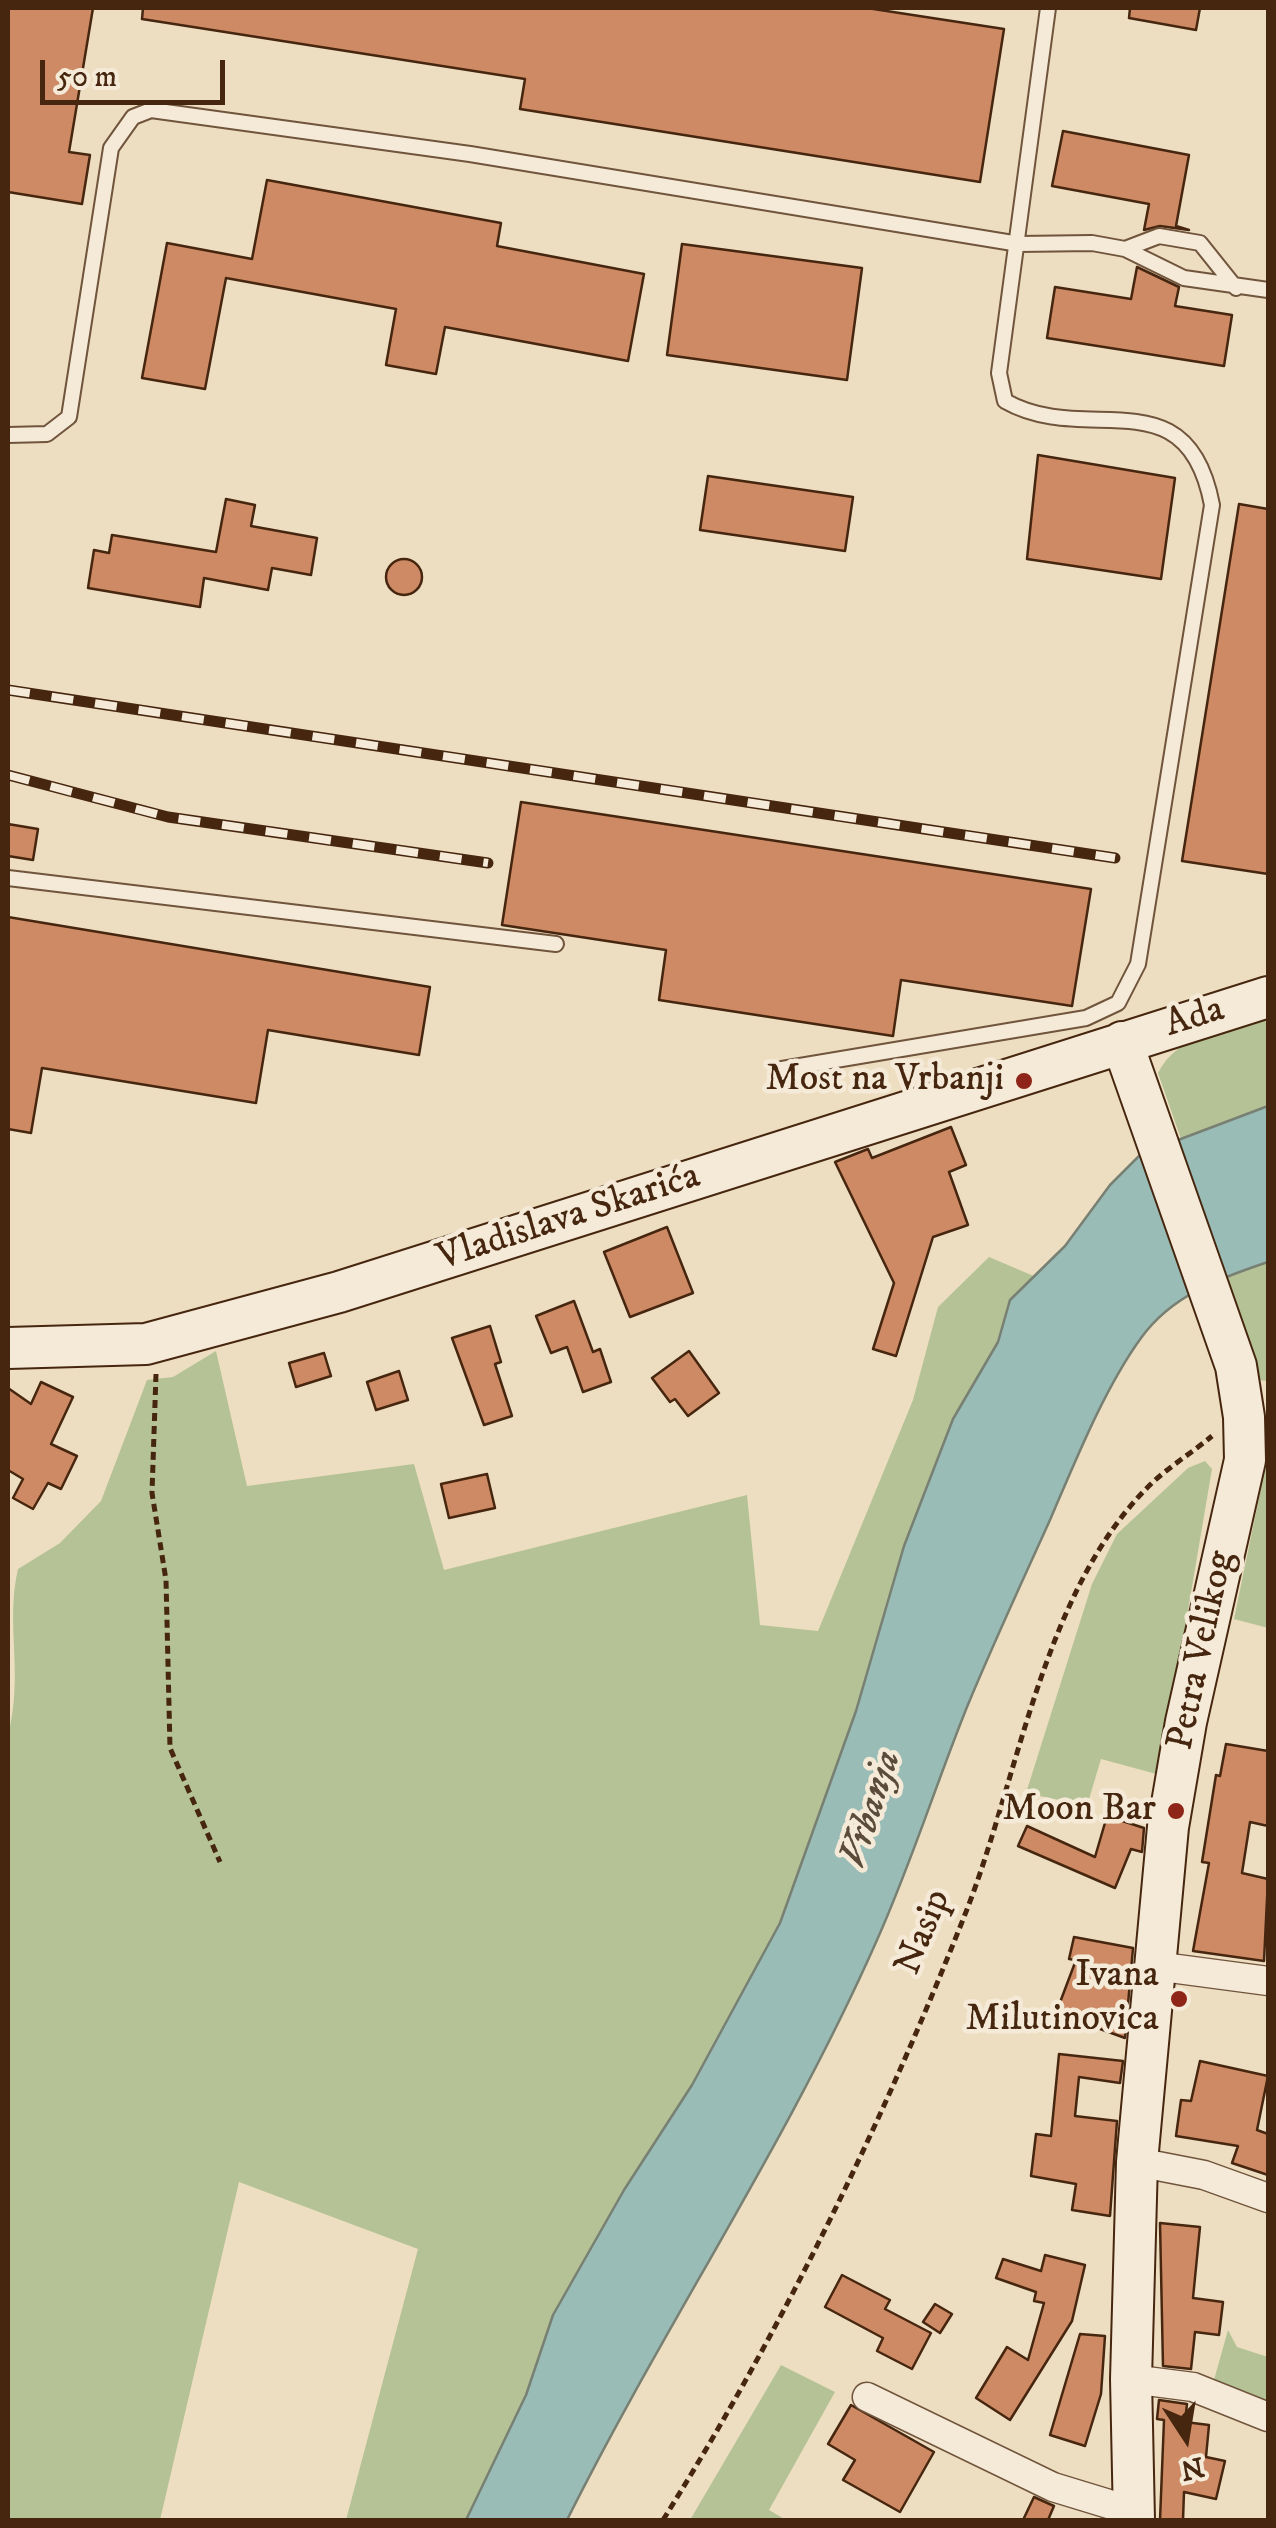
<!DOCTYPE html>
<html>
<head>
<meta charset="utf-8">
<style>
  body { margin:0 }
  #map { position:relative; width:1276px; height:2528px; overflow:hidden; background:#eedec1; font-family:"IM FELL DW Pica",serif }
  canvas { display:block }
  .frame { position:absolute; inset:0; border:10px solid #46260f; pointer-events:none }
  .north { position:absolute; left:1136px; top:2388px; width:100px; height:100px; -webkit-text-stroke:8px #f4ead7; paint-order:stroke; rotate:168deg; font-size:28px; font-weight:700; line-height:40px; text-align:center; color:#46260f }
  .north::after { content:''; display:block; margin:auto; width:35px; height:45px; background:#46260f; clip-path:polygon(50% 0,100% 100%,50% 72%,0 100%) }
  .scale { position:absolute; left:40px; top:60px; width:185px; height:45px; box-sizing:border-box; border:5px solid #46260f; border-top:0; padding-left:12px; font-size:30px; line-height:35px; white-space:nowrap; color:#46260f; -webkit-text-stroke:8px #f4ead7; paint-order:stroke }
</style>
</head>
<body>
<div id="map">
<canvas width="1276" height="2528"></canvas>
<div class="frame"></div>
<div class="north">N</div>
<div class="scale">50 m</div>
</div>
<script>
const ctx = document.querySelector('canvas').getContext('2d');
ctx.lineJoin = 'round';
function paint(path, color) { ctx.fillStyle = color; ctx.fill(path, 'evenodd'); }
function trace(path, color, width, dash) { ctx.strokeStyle = color; ctx.lineWidth = width; ctx.lineCap = dash ? 'butt' : 'round'; ctx.setLineDash(dash || []); ctx.stroke(path); }
function label(font, color, halo, rows, align = 'center') {
  ctx.font = font + ' "IM FELL DW Pica",serif'; ctx.lineWidth = 9; ctx.setLineDash([]); ctx.textBaseline = 'middle'; ctx.strokeStyle = halo; ctx.fillStyle = color; for (const [text, x, y, turn = 0] of rows) {
    ctx.save(); ctx.translate(x, y); ctx.rotate((+turn || 0) * Math.PI / 180); ctx.textAlign = isNaN(turn) ? turn : align; if (halo) ctx.strokeText(text, 0, 0); ctx.fillText(text, 0, 0); ctx.restore();
  }
}
const green = new Path2D(`
  M 1268,1018 L 1268,1106 L 1181,1139 L 1158,1073 C 1178,1033 1229,1029 1268,1018 Z
  M 989,1257 L 1036,1277 L 1010,1300 L 998,1342 L 953,1419 L 904,1546 L 856,1711 L 780,1923 L 692,2085 L 624,2190 L 553,2315 L 526,2395 L 466,2520 L 346,2520 L 418,2249 L 239,2182 L 160,2520 L 8,2520 L 8,1735 C 24,1674 5,1624 18,1569 L 60,1543 L 101,1501 L 147,1380 L 173,1377 L 216,1351 L 247,1486 L 414,1464 L 444,1570 L 747,1495 L 760,1625 L 818,1631 L 913,1400 L 938,1307 Z
  M 1268,1262 L 1268,1381 L 1257,1380 L 1225,1276 Z
  M 1263,1433 L 1268,1433 L 1268,1628 L 1234,1619 L 1260,1493 Z
  M 1205,1461 L 1212,1469 L 1160,1775 L 1101,1759 L 1087,1806 L 1026,1793 L 1092,1584 L 1117,1534 L 1188,1468 Z
  M 1228,2330 L 1237,2347 L 1268,2357 L 1268,2407 L 1212,2387 Z
  M 781,2365 L 835,2392 L 769,2510 L 786,2520 L 690,2520 Z`);
const water = new Path2D(`
  M 1268,1106 L 1268,1262 C 1220,1278 1172,1295 1141,1338 C 1104,1389 1075,1462 1050,1520 C 1022,1582 993,1644 967,1707 C 936,1784 911,1864 877,1940 C 788,2142 665,2324 567,2520 L 466,2520 L 526,2395 L 553,2315 L 624,2190 L 692,2085 L 780,1923 L 856,1711 L 904,1546 L 953,1419 L 998,1342 L 1010,1300 L 1065,1246 L 1110,1185 L 1141,1154 Z`);
const building = new Path2D(`
  M 8,8 L 93,8 L 69,152 L 90,155 L 82,204 L 8,192 Z
  M 143,8 L 867,8 L 1004,29 L 980,182 L 520,109 L 525,79 L 142,19 Z
  M 1130,8 L 1200,8 L 1196,30 L 1129,18 Z
  M 1063,131 L 1189,155 L 1176,226 L 1189,230 L 1160,226 L 1144,230 L 1149,204 L 1052,186 Z
  M 267,180 L 501,223 L 497,246 L 644,274 L 628,361 L 445,327 L 436,374 L 386,365 L 396,309 L 226,278 L 205,389 L 142,378 L 167,243 L 252,259 Z
  M 682,244 L 862,268 L 847,380 L 667,355 Z
  M 1137,267 L 1179,287 L 1175,306 L 1232,315 L 1224,366 L 1047,338 L 1055,287 L 1131,299 Z
  M 1038,455 L 1175,478 L 1161,579 L 1027,559 Z
  M 708,476 L 853,497 L 845,551 L 700,530 Z
  M 226,499 L 255,505 L 251,526 L 317,538 L 311,575 L 272,568 L 268,590 L 204,578 L 200,607 L 88,588 L 94,550 L 109,553 L 112,535 L 216,552 Z
  M 1239,504 L 1268,509 L 1268,874 L 1182,861 Z
  M386 577a18 18 0 1 1 36 0a18 18 0 1 1-36 0Z
  M 521,802 L 1091,889 L 1072,1006 L 901,980 L 893,1036 L 659,1000 L 666,950 L 502,925 Z
  M 8,824 L 38,829 L 33,860 L 8,856 Z
  M 8,917 L 430,987 L 419,1055 L 268,1030 L 256,1103 L 42,1068 L 31,1133 L 8,1129 Z
  M 951,1127 L 966,1165 L 949,1172 L 968,1225 L 933,1237 L 896,1356 L 873,1349 L 894,1283 L 835,1162 L 868,1149 L 872,1158 Z
  M 667,1227 L 693,1293 L 630,1317 L 604,1252 Z
  M 574,1301 L 593,1352 L 600,1349 L 611,1382 L 583,1392 L 567,1347 L 551,1353 L 536,1316 Z
  M 490,1326 L 501,1362 L 495,1364 L 512,1416 L 484,1425 L 452,1338 Z
  M 689,1351 L 719,1393 L 688,1416 L 675,1399 L 670,1402 L 652,1378 Z
  M 324,1353 L 331,1376 L 296,1387 L 289,1363 Z
  M 399,1371 L 408,1400 L 376,1410 L 367,1382 Z
  M 41,1382 L 73,1397 L 51,1444 L 77,1456 L 61,1489 L 48,1483 L 33,1509 L 13,1498 L 23,1479 L 8,1470 L 8,1388 L 31,1404 Z
  M 487,1474 L 495,1508 L 449,1518 L 441,1484 Z
  M 1226,1744 L 1268,1751 L 1268,1826 L 1250,1822 L 1242,1873 L 1268,1879 L 1264,1961 L 1193,1951 L 1209,1863 L 1202,1862 L 1216,1775 L 1220,1776 Z
  M 1107,1816 L 1144,1828 L 1142,1852 L 1131,1849 L 1115,1888 L 1018,1846 L 1027,1826 L 1095,1857 Z
  M 1074,1937 L 1133,1948 L 1125,2038 L 1056,2013 L 1076,1960 L 1069,1959 Z
  M 1059,2054 L 1123,2061 L 1120,2083 L 1079,2077 L 1075,2116 L 1117,2121 L 1110,2216 L 1072,2210 L 1076,2184 L 1031,2176 L 1036,2134 L 1051,2136 Z
  M 1200,2061 L 1268,2076 L 1257,2130 L 1268,2134 L 1268,2175 L 1232,2163 L 1238,2146 L 1176,2136 L 1181,2100 L 1191,2101 Z
  M 1160,2223 L 1200,2227 L 1193,2298 L 1223,2302 L 1219,2335 L 1195,2332 L 1191,2369 L 1163,2366 Z
  M 1045,2255 L 1085,2265 L 1072,2321 L 1010,2420 L 976,2398 L 1007,2347 L 1028,2360 L 1044,2303 L 1034,2301 L 1036,2292 L 996,2278 L 1003,2259 L 1041,2271 Z
  M 842,2275 L 890,2300 L 885,2309 L 931,2333 L 912,2369 L 877,2351 L 883,2338 L 825,2307 Z
  M 935,2304 L 952,2314 L 940,2333 L 923,2322 Z
  M 1080,2334 L 1105,2336 L 1101,2394 L 1085,2446 L 1050,2435 Z
  M 1159,2400 L 1187,2404 L 1185,2422 L 1209,2425 L 1206,2457 L 1225,2461 L 1216,2499 L 1184,2492 L 1183,2520 L 1160,2520 L 1164,2420 L 1157,2419 Z
  M 851,2405 L 934,2452 L 900,2512 L 843,2480 L 855,2460 L 828,2444 Z
  M 1034,2497 L 1054,2506 L 1048,2520 L 1023,2520 Z`);
const path = new Path2D(`
  M 156,1374 L 152,1493 L 166,1580 L 170,1748 L 220,1862
  M 663,2520 C 782,2330 881,2126 964,1917 C 1019,1780 1042,1589 1152,1483 C 1170,1466 1193,1452 1212,1436`);
const lane = new Path2D(`
  M 1125,249 L 1159,236 L 1200,243 L 1236,288
  M 8,435 L 47,434 L 69,417 L 111,148 L 133,117 L 151,110 L 470,154 L 1019,244 L 1092,243 L 1125,249 L 1184,278 L 1268,290
  M 8,878 L 556,944
  M 782,1069 L 1086,1018 L 1118,1003 L 1138,964 L 1212,505 C 1187,373 1087,448 1005,401 L 999,373 L 1048,8`);
const street = new Path2D(`
  M 1155,1966 L 1268,1981
  M 1137,2162 L 1204,2175 L 1268,2198
  M 1131,2379 L 1193,2387 L 1268,2417
  M 867,2397 L 1053,2487 L 1135,2512`);
const secondary = new Path2D(`
  M 1122,1042 L 1236,1366 L 1244,1417 L 1245,1460 L 1186,1722 L 1168,1827 L 1137,2162 L 1131,2379 L 1134,2520
  M 8,1348 L 146,1344 L 339,1292 L 1268,997`);
const rail = new Path2D(`
  M 8,690 L 1115,858
  M 8,775 L 168,817 L 488,863`);
const markers = [
  [1024,1081,10,"#8f2418"],
  [1176,1811,10,"#8f2418"],
  [1179,1999,10,"#8f2418"]
];
const streetNames = [
  ["Ada",1195,1019,-17],
  ["Vladislava Skarića",569,1219,-18],
  ["Petra Velikog",1203,1651,-78],
  ["Nasip",925,1933,-68]
];
const poiNames = [
  ["Most na Vrbanji",1004,1081],
  ["Moon Bar",1156,1811],
  ["Ivana",1159,1977],
  ["Milutinovica",1159,2021]
];
const waterNames = [
  ["Vrbanja",873,1810,-72]
];
paint(green, '#b4c296');
paint(water, '#99bcb6');
trace(water, '#788073', 2.5);
paint(building, '#cd8a64');
trace(building, '#46260f', 2.5);
trace(lane, '#70543c', 18);
trace(street, '#70543c', 31);
trace(secondary, '#46260f', 44);
trace(path, '#46260f', 5, [8, 5]);
trace(lane, '#f4ead7', 14);
trace(street, '#f4ead7', 28);
trace(secondary, '#f4ead7', 40);
trace(rail, '#46260f', 11);
trace(rail, '#f4ead7', 8, [22]);
for (const [x, y, r, color] of markers) { const dot = new Path2D(); dot.arc(x, y, r, 0, 2 * Math.PI); ctx.fillStyle = color; ctx.fill(dot); trace(dot, '#f4ead7', 4); }
label('38px', '#46260f', '#f4ead7', streetNames);
label('38px', '#46260f', '#f4ead7', poiNames, 'right');
label('italic 40px', '#5b4c39', '#f4ead7', waterNames);
</script>
</body>
</html>
